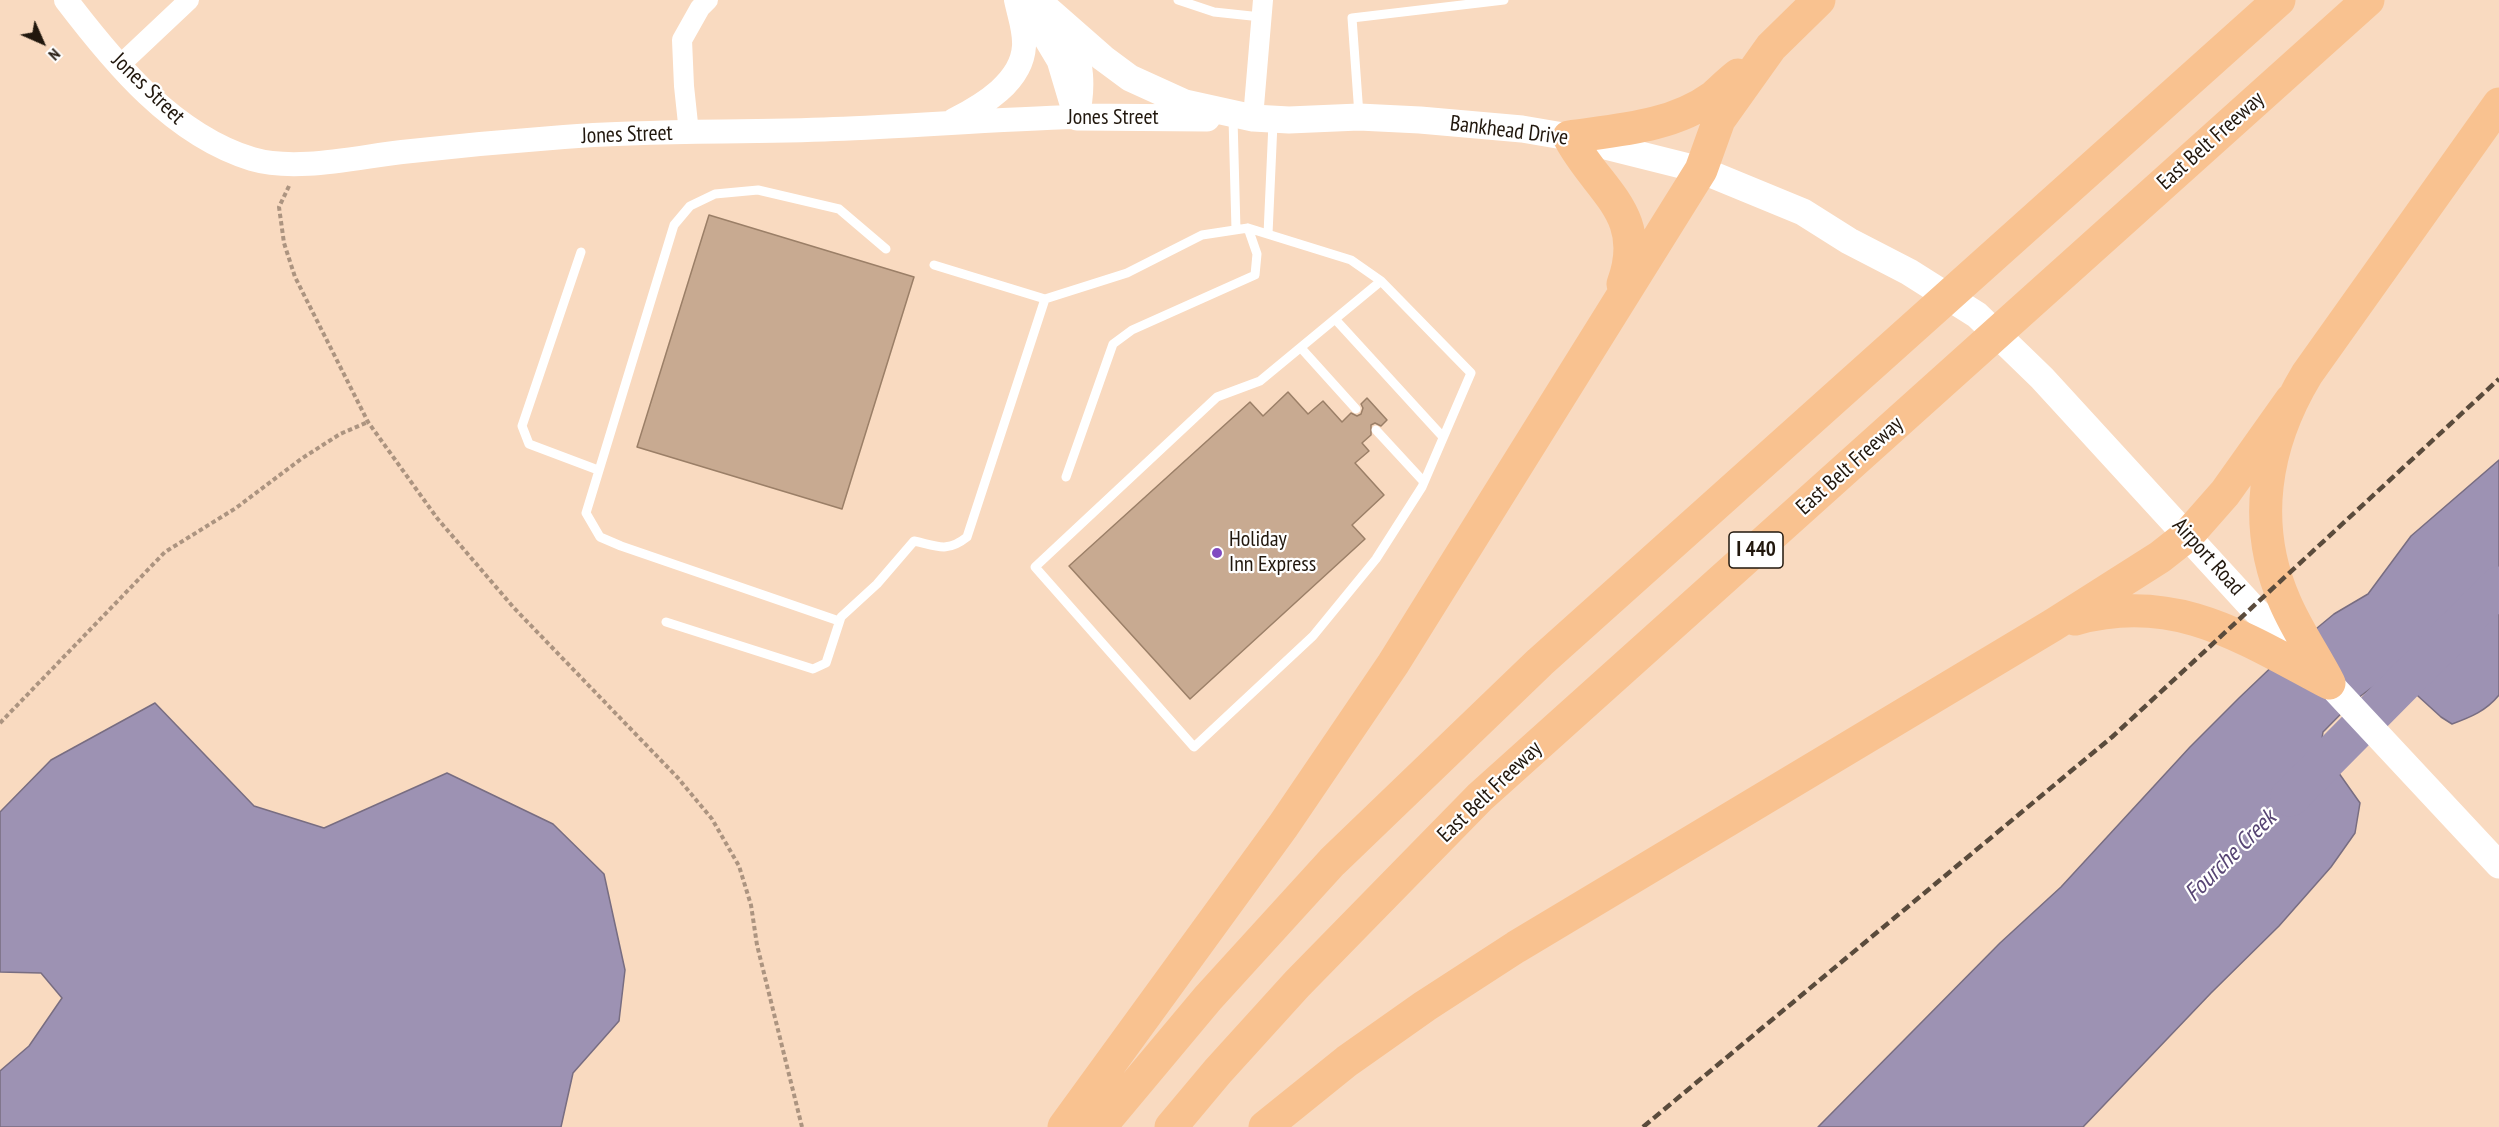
<!DOCTYPE html>
<html>
<head>
<meta charset="utf-8">
<style>
  body { margin:0 }
  #map { position:relative; width:2499px; height:1127px; overflow:hidden; background:#f9dac0; font-family:"PT Sans Narrow",sans-serif }
  canvas { display:block }
  .north { position:absolute; left:12px; top:12px; width:60px; height:60px; -webkit-text-stroke:4px #fff; paint-order:stroke; rotate:135deg; font-size:16px; font-weight:700; line-height:24px; text-align:center; color:#21170d }
  .north::after { content:''; display:block; margin:auto; width:21px; height:27px; background:#21170d; clip-path:polygon(50% 0,100% 100%,50% 72%,0 100%) }
</style>
</head>
<body>
<div id="map">
<canvas width="2499" height="1127"></canvas>
<div class="north">N</div>
</div>
<script>
const ctx = document.querySelector('canvas').getContext('2d');
ctx.lineJoin = 'round';
function paint(path, color) { ctx.fillStyle = color; ctx.fill(path, 'evenodd'); }
function trace(path, color, width, dash) { ctx.strokeStyle = color; ctx.lineWidth = width; ctx.lineCap = dash ? 'butt' : 'round'; ctx.setLineDash(dash || []); ctx.stroke(path); }
function label(font, color, halo, rows, align = 'center') {
  ctx.font = font + ' "PT Sans Narrow",sans-serif'; ctx.lineWidth = 4.5; ctx.setLineDash([]); ctx.textBaseline = 'middle'; ctx.strokeStyle = halo; ctx.fillStyle = color; for (const [text, x, y, turn = 0] of rows) {
    ctx.save(); ctx.translate(x, y); ctx.rotate((+turn || 0) * Math.PI / 180); ctx.textAlign = isNaN(turn) ? turn : align; if (halo) ctx.strokeText(text, 0, 0); ctx.fillText(text, 0, 0); ctx.restore();
  }
}
const water = new Path2D(`
  M 2499,460 L 2499,695 C 2486,711 2471,717 2452,724 L 2441,717 L 2396,676 C 2368,684 2343,712 2323,732 L 2320,751 L 2336,769 L 2360,803 L 2355,833 L 2331,867 L 2279,926 L 2211,993 L 2083,1127 L 1818,1127 L 2000,943 L 2061,887 L 2190,747 L 2239,698 L 2282,657 L 2334,614 L 2368,594 L 2411,536 Z
  M 155,703 L 254,806 L 324,828 L 447,773 L 553,824 L 604,874 L 625,970 L 619,1021 L 573,1073 L 561,1127 L 0,1127 L 0,1071 L 29,1046 L 62,998 L 41,973 L 0,972 L 0,812 L 51,760 Z`);
const river = new Path2D(`
  M 2290,797 L 2499,586`);
const building = new Path2D(`
  M 709,215 L 914,277 L 842,509 L 637,447 Z
  M 1288,392 L 1308,414 L 1323,401 L 1342,422 L 1351,413 L 1357,416 L 1361,414 L 1363,408 L 1361,404 L 1367,398 L 1387,420 L 1381,426 L 1375,423 L 1371,425 L 1371,435 L 1362,443 L 1369,451 L 1355,463 L 1384,495 L 1352,525 L 1365,539 L 1190,699 L 1069,566 L 1250,402 L 1263,416 Z`);
const path = new Path2D(`
  M 289,186 L 279,207 L 284,243 L 295,277 L 368,422 L 437,518 L 514,608 L 678,778 L 712,819 L 739,866 L 751,905 L 757,945 L 802,1127
  M 0,723 L 165,552 L 236,508 L 301,459 L 340,434 L 368,422`);
const service = new Path2D(`
  M 1178,0 L 1214,12 L 1261,17
  M 1359,115 L 1352,18 L 1504,0
  M 1233,118 L 1236,230
  M 1268,234 L 1273,123
  M 581,252 L 522,426 L 529,444 L 598,470
  M 934,265 L 1045,299
  M 1335,319 L 1443,437
  M 1301,348 L 1356,409
  M 1376,430 L 1424,482
  M 1066,477 L 1113,344 L 1132,330 L 1255,275 L 1257,254 L 1248,228
  M 839,621 L 621,546 L 600,537 L 586,513 L 674,225 L 690,206 L 715,194 L 758,190 L 839,209 L 886,249
  M 666,622 L 813,669 L 826,663 L 841,617 L 877,584 L 914,541 C 937,546 947,553 967,537 L 1045,299 L 1127,273 L 1202,235 L 1248,228 L 1351,260 L 1381,281 L 1471,373 L 1422,487 L 1376,559 L 1313,636 L 1194,747 L 1035,567 L 1217,397 L 1260,381 L 1381,281`);
const minor = new Path2D(`
  M 120,65 L 189,0
  M 1253,118 L 1263,0
  M 689,133 L 684,86 L 682,40 L 700,8 L 708,0`);
const tertiary = new Path2D(`
  M 66,0 C 114,63 173,135 252,159 C 296,172 357,157 402,152 C 456,146 510,141 564,137 C 653,130 744,133 834,129 C 915,126 996,119 1077,117 C 1085,87 1081,63 1073,33
  M 954,120 C 983,105 1022,82 1024,46 C 1025,30 1019,15 1016,0`);
const secondary = new Path2D(`
  M 1024,0 L 1060,60 L 1077,117 L 1207,118
  M 1037,0 L 1103,58 L 1130,78 L 1185,103 L 1253,118 L 1289,120 L 1359,117 L 1420,120 L 1522,129 L 1569,137 L 1701,170 L 1803,212 L 1849,241 L 1909,272 L 1977,315 L 2042,378 L 2253,608 L 2329,683 L 2499,865`);
const motorway = new Path2D(`
  M 1623,284 C 1649,213 1597,191 1569,137 C 1617,130 1672,127 1713,97 C 1721,90 1729,82 1738,75
  M 2075,619 C 2175,591 2244,638 2329,683
  M 2329,683 C 2315,656 2297,630 2285,602 C 2251,525 2264,445 2307,374 L 2499,104
  M 1064,1127 L 1283,826 L 1393,664 L 1701,170 L 1719,120 L 1771,47 L 1819,0
  M 1100,1127 L 1208,998 L 1332,862 L 1540,662 L 2279,0
  M 1171,1127 L 1218,1071 L 1297,984 L 1480,797 L 2368,0
  M 1265,1127 L 1347,1061 L 1425,1006 L 1516,947 L 2053,625 L 2160,557 L 2188,535 L 2225,493 L 2291,400`);
const rail = new Path2D(`
  M 1643,1127 L 2112,737 L 2499,379`);
const markers = [
  [1217,553,6,"#804ac1"]
];
const shields = [
  [1756,550,54]
];
const shieldNames = [
  ["I 440",1756,550]
];
const streetNames = [
  ["Jones Street",148,89,44],
  ["Jones Street",1113,118],
  ["Bankhead Drive",1509,131,7],
  ["Jones Street",627,135,-2],
  ["East Belt Freeway",2211,141,-42],
  ["East Belt Freeway",1850,466,-42],
  ["Airport Road",2208,557,48],
  ["East Belt Freeway",1490,792,-44]
];
const poiNames = [
  ["Holiday",1229,540],
  ["Inn Express",1229,565]
];
const waterNames = [
  ["Fourche Creek",2231,856,-45]
];
paint(water, '#9d92b3');
trace(water, '#786d81', 1.5);
trace(river, '#9d92b3', 39);
paint(building, '#c8aa91');
trace(building, '#9b7f67', 1.5);
trace(path, '#ac9480', 4, [4.5, 3]);
trace(service, '#fff', 9);
trace(minor, '#fff', 20);
trace(tertiary, '#fff', 24);
trace(secondary, '#fff', 27);
trace(motorway, '#f9c290', 33);
trace(rail, '#5a4b3c', 4.5, [9, 4.5]);
for (const [x, y, r, color] of markers) { const dot = new Path2D(); dot.arc(x, y, r, 0, 2 * Math.PI); ctx.fillStyle = color; ctx.fill(dot); trace(dot, '#fff', 2); }
for (const [x, y, w] of shields) { const box = new Path2D(); box.roundRect(x - w / 2, y - 18, w, 36, 4.5); ctx.fillStyle = '#fff'; ctx.fill(box); trace(box, '#21170d', 1.5); }
label('bold 21px', '#21170d', null, shieldNames);
label('22px', '#21170d', '#fff', streetNames);
label('22px', '#21170d', '#fff', poiNames, 'left');
label('italic 24px', '#574574', '#fff', waterNames);
</script>
</body>
</html>
